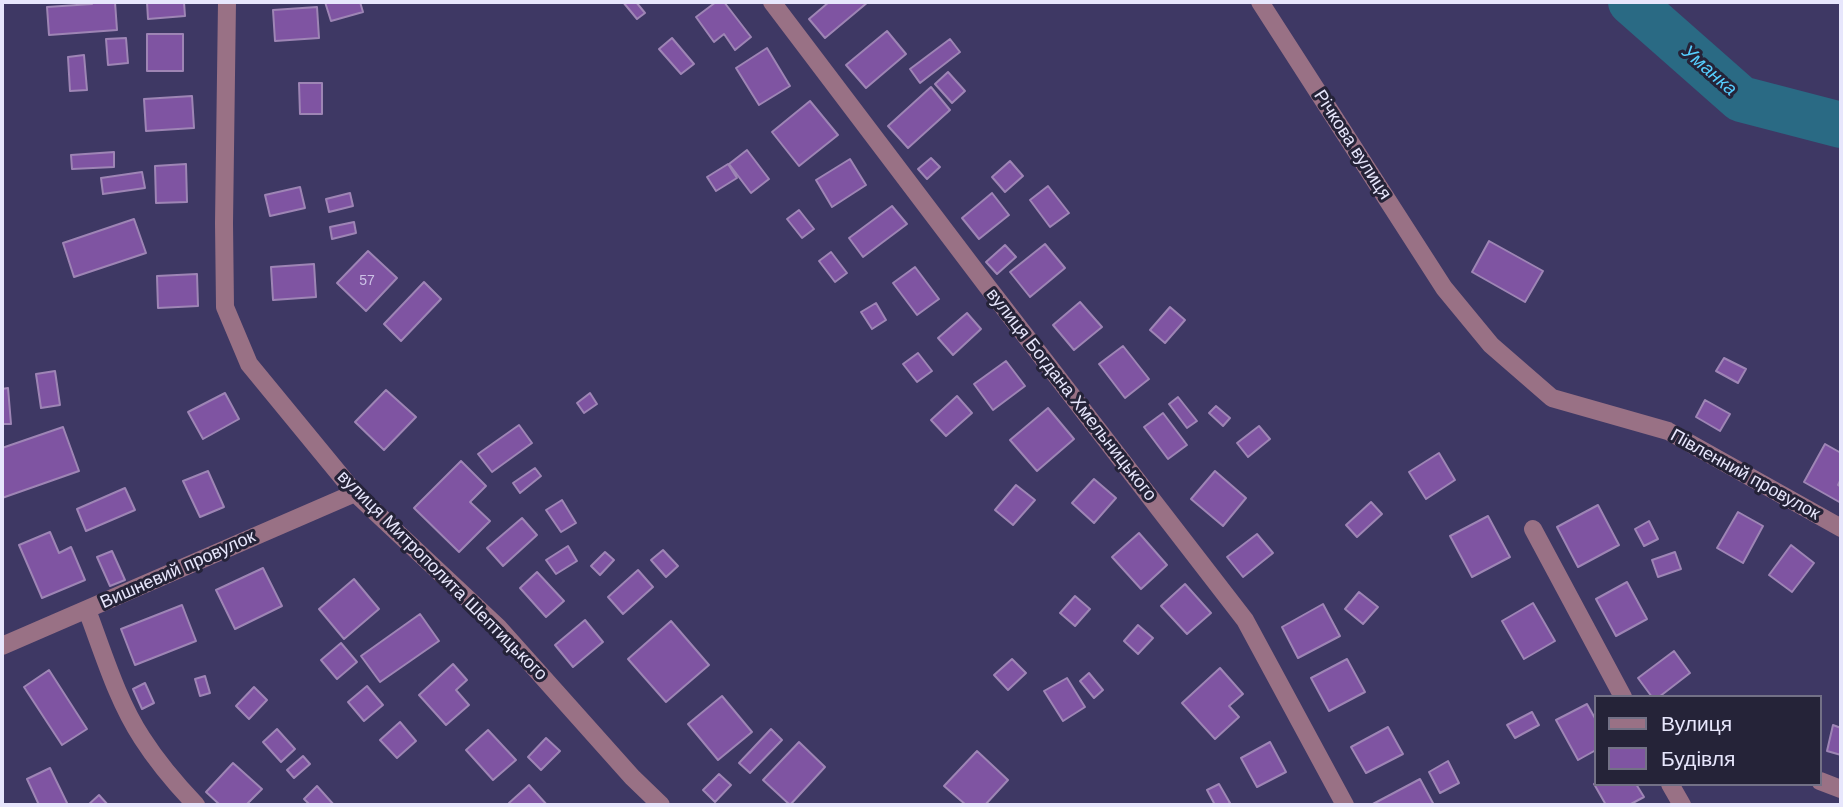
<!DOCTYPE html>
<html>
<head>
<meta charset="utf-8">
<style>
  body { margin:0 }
  #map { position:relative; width:1843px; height:807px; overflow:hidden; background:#3e3864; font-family:Arial,sans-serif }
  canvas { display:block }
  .frame { position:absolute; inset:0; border:4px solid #e7e6fc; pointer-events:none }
  .legend { position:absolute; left:1594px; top:695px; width:228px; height:91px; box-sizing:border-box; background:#252338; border:2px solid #737186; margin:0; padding:9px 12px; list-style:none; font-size:21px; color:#e7e6fc }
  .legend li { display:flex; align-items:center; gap:14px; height:35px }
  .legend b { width:35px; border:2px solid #737186 }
</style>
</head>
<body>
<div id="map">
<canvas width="1843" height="807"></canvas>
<div class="frame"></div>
<ul class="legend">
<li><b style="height:9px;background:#997185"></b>Вулиця</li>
<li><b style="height:19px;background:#7f54a2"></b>Будівля</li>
</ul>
</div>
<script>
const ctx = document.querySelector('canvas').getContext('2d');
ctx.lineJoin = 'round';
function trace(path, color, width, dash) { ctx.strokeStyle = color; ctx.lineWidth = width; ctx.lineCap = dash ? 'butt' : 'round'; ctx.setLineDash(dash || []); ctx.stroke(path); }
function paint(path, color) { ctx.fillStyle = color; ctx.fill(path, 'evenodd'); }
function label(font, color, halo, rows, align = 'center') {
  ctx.font = font + ' Arial,sans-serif'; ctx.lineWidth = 6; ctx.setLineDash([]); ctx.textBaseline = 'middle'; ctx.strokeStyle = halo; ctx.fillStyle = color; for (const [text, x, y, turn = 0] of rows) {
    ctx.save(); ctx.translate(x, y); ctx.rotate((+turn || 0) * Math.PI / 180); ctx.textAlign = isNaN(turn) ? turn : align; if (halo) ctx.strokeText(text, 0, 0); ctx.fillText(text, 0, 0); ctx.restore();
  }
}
const river = new Path2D(`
  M 1631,2 L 1741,99 L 1841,125`);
const building = new Path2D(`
  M 91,2 L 115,2 L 117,30 L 49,35 L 47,7 L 92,4 Z
  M 147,2 L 184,2 L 185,16 L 148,19 Z
  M 325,2 L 360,2 L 363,12 L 331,21 Z
  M 623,2 L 636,2 L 645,13 L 637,19 Z
  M 716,2 L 724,2 L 751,37 L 735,50 L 724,34 L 714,42 L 696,17 Z
  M 829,2 L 868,2 L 825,38 L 809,19 Z
  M 317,7 L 319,38 L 275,41 L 273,10 Z
  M 887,31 L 906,54 L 866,88 L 846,65 Z
  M 147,34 L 183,34 L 183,71 L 147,71 Z
  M 126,38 L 128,63 L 108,65 L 106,39 Z
  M 672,38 L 694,64 L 681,74 L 659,49 Z
  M 950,39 L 960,52 L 920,83 L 910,69 Z
  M 767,48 L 790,86 L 759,105 L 736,68 Z
  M 84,55 L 87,90 L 70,91 L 68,57 Z
  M 948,72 L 965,91 L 952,103 L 935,84 Z
  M 299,83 L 322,83 L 322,114 L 300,114 Z
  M 931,87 L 950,110 L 908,148 L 888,126 Z
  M 192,96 L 194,128 L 146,131 L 144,99 Z
  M 810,101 L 838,135 L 799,166 L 772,132 Z
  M 747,150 L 769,179 L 751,193 L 729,164 Z
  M 114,152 L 114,167 L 72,169 L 71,155 Z
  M 931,158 L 940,167 L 927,179 L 918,169 Z
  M 850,159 L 866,185 L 832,207 L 816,180 Z
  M 1010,161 L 1023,176 L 1005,192 L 992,177 Z
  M 186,164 L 187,202 L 156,203 L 155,166 Z
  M 728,164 L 737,178 L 716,191 L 707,177 Z
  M 142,172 L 145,188 L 103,194 L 101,178 Z
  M 1048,186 L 1069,213 L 1050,227 L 1030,200 Z
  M 300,187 L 305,208 L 270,216 L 265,195 Z
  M 350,193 L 353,206 L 329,212 L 326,199 Z
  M 992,193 L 1009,215 L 979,239 L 962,218 Z
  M 892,206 L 907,224 L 863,257 L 849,238 Z
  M 799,210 L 814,229 L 802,238 L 787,219 Z
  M 134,219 L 146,253 L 74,277 L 63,243 Z
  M 354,222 L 356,233 L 332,239 L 330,227 Z
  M 1489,241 L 1543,271 L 1525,302 L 1472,272 Z
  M 1045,244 L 1065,268 L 1030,297 L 1010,272 Z
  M 1005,245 L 1016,257 L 997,274 L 986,262 Z
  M 368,251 L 397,278 L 366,311 L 337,283 Z
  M 831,252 L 847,273 L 835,282 L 819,261 Z
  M 314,264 L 316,297 L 273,300 L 271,267 Z
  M 915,267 L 939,299 L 917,315 L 893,283 Z
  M 197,274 L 198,306 L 158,308 L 157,276 Z
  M 424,282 L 441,299 L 401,341 L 384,324 Z
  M 1080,302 L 1102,327 L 1074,350 L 1053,325 Z
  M 876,303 L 886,320 L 872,329 L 861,312 Z
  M 1170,307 L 1185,320 L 1165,343 L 1150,330 Z
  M 967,313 L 981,329 L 953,355 L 938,338 Z
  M 1123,346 L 1149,379 L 1125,398 L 1099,364 Z
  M 918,353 L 932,371 L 917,382 L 903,364 Z
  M 1724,358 L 1746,369 L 1738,383 L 1716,371 Z
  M 1006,361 L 1025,386 L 993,410 L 974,384 Z
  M 55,371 L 60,405 L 41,408 L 36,374 Z
  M 8,388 L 11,424 L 2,424 L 2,389 Z
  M 386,390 L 416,417 L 384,450 L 355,422 Z
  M 225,393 L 239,419 L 203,439 L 188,412 Z
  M 590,393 L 597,404 L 584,413 L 577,403 Z
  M 957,396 L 972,413 L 946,436 L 931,420 Z
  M 1178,397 L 1197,421 L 1187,428 L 1169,404 Z
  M 1705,400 L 1730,414 L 1720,431 L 1696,417 Z
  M 1216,406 L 1230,418 L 1223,426 L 1209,413 Z
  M 1048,408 L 1074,439 L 1037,471 L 1010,440 Z
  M 1163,413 L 1187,445 L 1168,459 L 1144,427 Z
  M 519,425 L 532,443 L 492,472 L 478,454 Z
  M 1259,426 L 1270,439 L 1248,457 L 1237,443 Z
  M 63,427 L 79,471 L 2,498 L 2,448 Z
  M 1825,444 L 1841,453 L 1841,479 L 1838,485 L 1841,487 L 1841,503 L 1804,482 Z
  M 1439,453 L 1455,480 L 1426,499 L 1409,472 Z
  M 461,461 L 486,486 L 470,502 L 490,521 L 459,552 L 414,508 Z
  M 535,468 L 541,476 L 520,493 L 513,483 Z
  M 208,471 L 224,507 L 200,517 L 183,481 Z
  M 1215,471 L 1246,498 L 1223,526 L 1191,499 Z
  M 1094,479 L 1116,498 L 1094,523 L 1072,503 Z
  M 1016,485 L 1035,500 L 1013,525 L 995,510 Z
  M 125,488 L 135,510 L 86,531 L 77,509 Z
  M 562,500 L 576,523 L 561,532 L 546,510 Z
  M 1371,502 L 1382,514 L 1357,537 L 1346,525 Z
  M 1598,505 L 1619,545 L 1578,567 L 1557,527 Z
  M 1738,512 L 1763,526 L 1743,563 L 1717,548 Z
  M 1488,516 L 1510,557 L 1472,577 L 1450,536 Z
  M 522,518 L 537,535 L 503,566 L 487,548 Z
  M 1649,521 L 1658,539 L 1644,546 L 1635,529 Z
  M 50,532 L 59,553 L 71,547 L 85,580 L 42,598 L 19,545 Z
  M 1139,533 L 1167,565 L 1141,589 L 1112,557 Z
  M 1257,534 L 1273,553 L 1243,577 L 1227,557 Z
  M 1791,545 L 1814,563 L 1792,592 L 1769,575 Z
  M 568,546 L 577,561 L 556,574 L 546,560 Z
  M 663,550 L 678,566 L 666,577 L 651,560 Z
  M 112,551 L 125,580 L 110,586 L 97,557 Z
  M 605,552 L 614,560 L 600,575 L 591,566 Z
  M 1675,552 L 1681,569 L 1658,577 L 1652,560 Z
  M 263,568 L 282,606 L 235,629 L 216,590 Z
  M 638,570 L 653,587 L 623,614 L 608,597 Z
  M 537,572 L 564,601 L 546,617 L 520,588 Z
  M 354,579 L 379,609 L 344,639 L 319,609 Z
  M 1627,582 L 1647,619 L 1616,636 L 1596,599 Z
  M 1185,584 L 1211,613 L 1187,634 L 1161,606 Z
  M 1359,592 L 1378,607 L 1363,624 L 1345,609 Z
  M 1075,596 L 1090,609 L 1075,626 L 1060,613 Z
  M 1533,603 L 1555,641 L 1524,659 L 1502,621 Z
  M 1323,604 L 1340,636 L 1298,658 L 1282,627 Z
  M 182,605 L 196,641 L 135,665 L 121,629 Z
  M 420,614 L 439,641 L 380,682 L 361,656 Z
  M 585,620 L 603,642 L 573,667 L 555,645 Z
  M 671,621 L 709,665 L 666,702 L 628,659 Z
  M 1138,625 L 1153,638 L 1138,654 L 1124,641 Z
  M 341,643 L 357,662 L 337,679 L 321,660 Z
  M 1674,651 L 1690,673 L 1659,697 L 1652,697 L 1638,678 Z
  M 1012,659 L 1026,673 L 1008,690 L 994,675 Z
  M 1347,659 L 1365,692 L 1329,711 L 1311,678 Z
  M 453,664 L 467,680 L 456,690 L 469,705 L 446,725 L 419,695 Z
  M 1220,668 L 1243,694 L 1229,706 L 1239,717 L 1215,739 L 1182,703 Z
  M 49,670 L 87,729 L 62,745 L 24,687 Z
  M 1089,673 L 1103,690 L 1094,698 L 1080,681 Z
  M 205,676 L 210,693 L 200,696 L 195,679 Z
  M 1067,678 L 1085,707 L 1063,721 L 1044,691 Z
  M 145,683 L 154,703 L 142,709 L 133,689 Z
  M 367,686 L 383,705 L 364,721 L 348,702 Z
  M 254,687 L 267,700 L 249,719 L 236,706 Z
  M 722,696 L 752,732 L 718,760 L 688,724 Z
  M 1587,704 L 1596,720 L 1596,750 L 1578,760 L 1556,720 Z
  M 1532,712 L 1539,725 L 1515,738 L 1507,725 Z
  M 400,722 L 416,741 L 397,758 L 380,740 Z
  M 1833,725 L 1841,728 L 1841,755 L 1827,751 Z
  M 1388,727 L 1403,754 L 1366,773 L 1351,747 Z
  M 277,729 L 295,749 L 281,762 L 263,742 Z
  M 771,729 L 782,740 L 750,773 L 739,763 Z
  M 488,730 L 516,760 L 493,780 L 466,750 Z
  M 546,738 L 560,751 L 541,770 L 528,757 Z
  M 799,742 L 825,767 L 790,805 L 763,780 Z
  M 1270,742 L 1286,772 L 1257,787 L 1241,758 Z
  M 977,751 L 1008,780 L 985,805 L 966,805 L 944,786 Z
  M 303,756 L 310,764 L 294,778 L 287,770 Z
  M 1448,761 L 1459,783 L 1440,793 L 1429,772 Z
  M 233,763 L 262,789 L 246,805 L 220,805 L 206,792 Z
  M 50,768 L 68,805 L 39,805 L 27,779 Z
  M 719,774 L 731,785 L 715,802 L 703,790 Z
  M 1420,779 L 1434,805 L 1371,805 Z
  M 1596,783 L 1636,784 L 1644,797 L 1629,805 L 1606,805 L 1594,784 Z
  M 1219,784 L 1230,803 L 1226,805 L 1215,805 L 1207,790 Z
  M 529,785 L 547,805 L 511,805 L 509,803 Z
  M 317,786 L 334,805 L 310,805 L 304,799 Z
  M 99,795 L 108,805 L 88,805 Z`);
const minor = new Path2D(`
  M 227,2 L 224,223 L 225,307 L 249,364 L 355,493 L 498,627 L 632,777 L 661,805
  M 772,2 L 987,286 L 1245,620 L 1345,805
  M 1260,2 L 1444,288 L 1491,345 L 1552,398 L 1668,431 L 1841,528
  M 1533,529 L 1623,697
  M 87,610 C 103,652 117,700 142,738 C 158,763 176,784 196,805
  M 2,646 L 355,493
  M 1820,781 L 1841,789
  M 1670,784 L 1682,805`);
const numberNames = [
  ["57",367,281]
];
const streetNames = [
  ["Річкова вулиця",1352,145,57],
  ["вулиця Богдана Хмельницького",1071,395,52],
  ["Півленний провулок",1745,475,29],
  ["Вишневий провулок",178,570,-24],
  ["вулиця Митрополита Шептицького",442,576,45]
];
const waterNames = [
  ["Уманка",1709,71,41]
];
trace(river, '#2a6a84', 46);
paint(building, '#7f54a2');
trace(building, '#9e85b5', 2);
trace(minor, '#997185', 18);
label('14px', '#cdc2e6', null, numberNames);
label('18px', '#e7e6fc', '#252338', streetNames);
label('italic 19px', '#56cefe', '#252338', waterNames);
</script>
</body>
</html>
